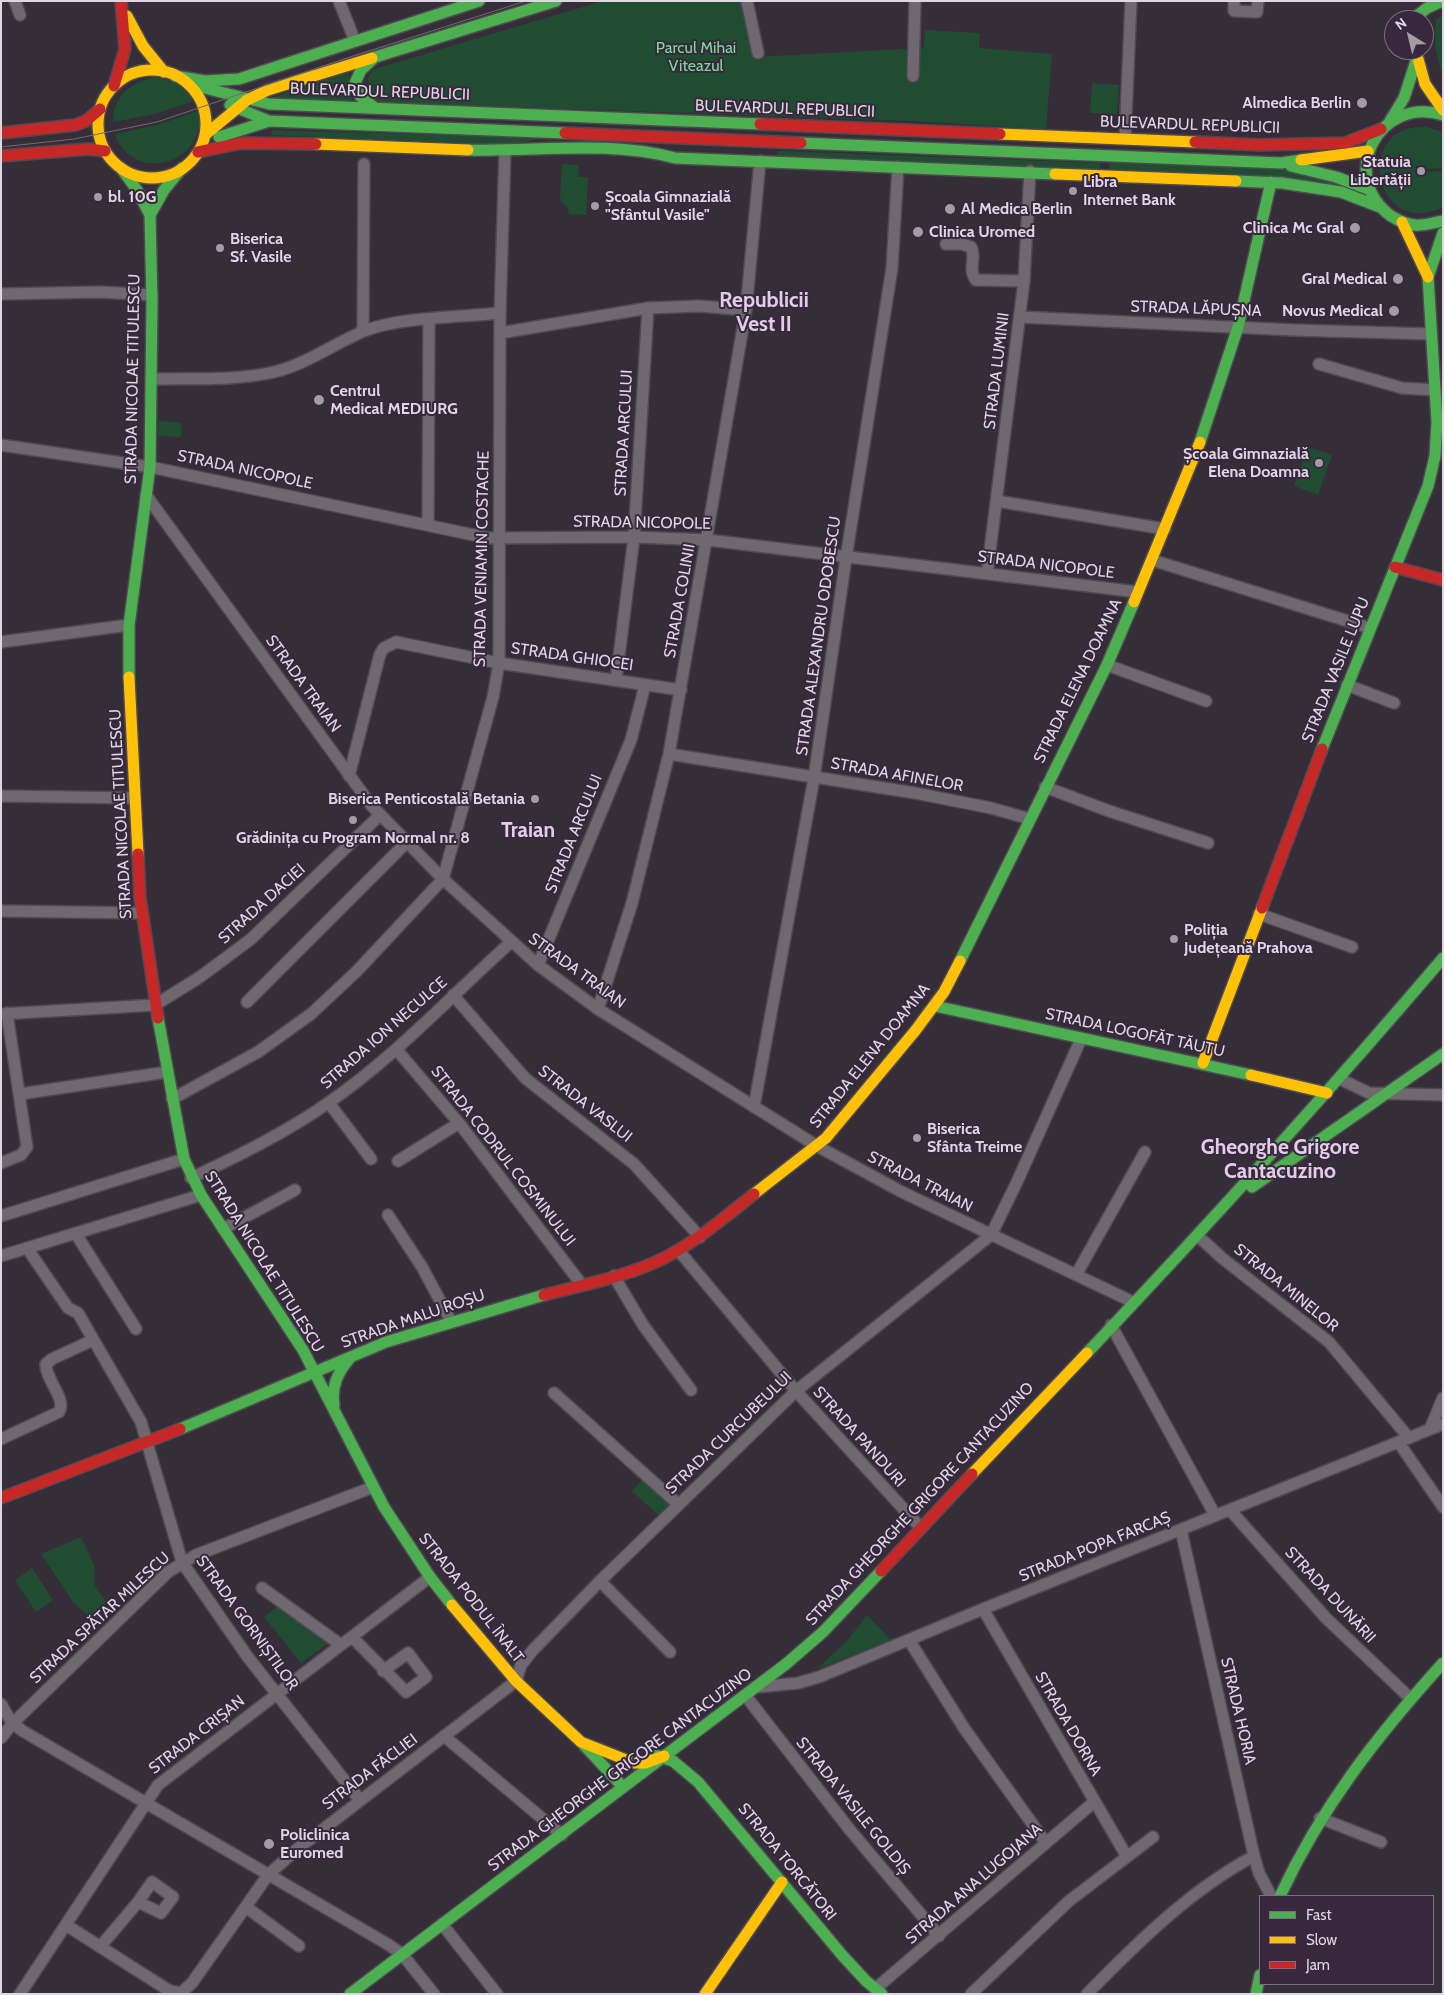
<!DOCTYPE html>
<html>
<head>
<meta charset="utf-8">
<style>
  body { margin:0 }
  #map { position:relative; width:1444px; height:1995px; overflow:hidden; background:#352d38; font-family:Cabin,sans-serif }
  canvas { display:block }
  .frame { position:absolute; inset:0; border:2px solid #dfd6e3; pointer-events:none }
  .legend { position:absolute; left:1259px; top:1895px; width:175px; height:90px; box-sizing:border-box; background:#38283d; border:1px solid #7b6e7f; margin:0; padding:6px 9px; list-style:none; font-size:15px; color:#dfd6e3 }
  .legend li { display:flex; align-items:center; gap:10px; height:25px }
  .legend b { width:25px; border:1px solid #7b6e7f }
  .north { position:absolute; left:1384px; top:10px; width:50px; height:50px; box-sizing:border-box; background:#38283d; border:1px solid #7b6e7f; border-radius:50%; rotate:324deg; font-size:14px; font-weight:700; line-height:20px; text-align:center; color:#dfd6e3 }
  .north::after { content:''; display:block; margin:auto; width:18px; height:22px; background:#a49ba7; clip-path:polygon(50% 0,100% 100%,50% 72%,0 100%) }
</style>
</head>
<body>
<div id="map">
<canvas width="1444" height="1995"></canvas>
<div class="frame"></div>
<ul class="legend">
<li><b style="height:6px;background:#4caf50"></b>Fast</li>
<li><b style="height:6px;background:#ffc107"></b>Slow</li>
<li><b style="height:6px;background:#c62828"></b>Jam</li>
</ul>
<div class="north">N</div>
</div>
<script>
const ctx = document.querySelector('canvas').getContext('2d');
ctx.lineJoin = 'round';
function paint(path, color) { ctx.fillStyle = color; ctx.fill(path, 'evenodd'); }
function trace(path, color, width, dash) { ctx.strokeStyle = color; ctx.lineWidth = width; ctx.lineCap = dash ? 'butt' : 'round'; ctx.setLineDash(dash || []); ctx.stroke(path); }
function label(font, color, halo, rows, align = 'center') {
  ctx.font = font + ' Cabin,sans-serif'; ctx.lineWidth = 4; ctx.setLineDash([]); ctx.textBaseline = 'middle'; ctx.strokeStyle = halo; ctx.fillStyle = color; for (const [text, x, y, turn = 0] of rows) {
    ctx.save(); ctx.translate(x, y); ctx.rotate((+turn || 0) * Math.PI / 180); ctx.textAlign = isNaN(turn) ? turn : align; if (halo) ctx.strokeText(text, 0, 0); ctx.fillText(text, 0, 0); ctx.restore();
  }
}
const green = new Path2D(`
  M 603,1 L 742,1 L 754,57 L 924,48 L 925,30 L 980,33 L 979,48 L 1052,54 L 1046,129 L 913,121 L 376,102 C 370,88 362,82 374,69 Z
  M 1443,15 L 1443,77 C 1437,60 1433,38 1436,20 Z
  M 349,72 L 352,100 L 264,100 Z
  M 156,77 L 180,85 L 194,101 L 155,114 L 113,122 C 113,96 132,81 156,77 Z
  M 1092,83 L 1119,85 L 1117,114 L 1090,113 Z
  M 198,111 C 209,163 133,186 115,134 L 157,125 Z
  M 1426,127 L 1443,132 L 1443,168 L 1426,169 L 1425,165 L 1416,166 L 1416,175 L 1426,175 L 1426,172 L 1443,171 L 1443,207 C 1375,241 1351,123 1426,127 Z
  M 272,130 L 543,138 L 510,145 L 271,135 Z
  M 778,151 L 1100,163 L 1099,171 L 777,159 Z
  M 1110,161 L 1276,167 L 1345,187 L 1109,170 Z
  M 562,164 L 579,165 L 578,177 L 588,177 L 586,215 L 569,214 L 568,209 L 560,200 Z
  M 159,421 L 182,423 L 181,437 L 158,436 Z
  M 1308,447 L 1332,455 L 1318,495 L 1294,486 Z
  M 644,1478 L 671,1503 L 659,1516 L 632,1491 Z
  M 81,1537 L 95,1567 L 94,1584 L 106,1602 L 95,1622 L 74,1603 L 41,1554 Z
  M 32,1568 L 53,1600 L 36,1612 L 15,1580 Z
  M 278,1606 L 328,1643 L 301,1663 L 264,1617 Z
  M 867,1615 L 891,1640 L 817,1669 L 847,1641 Z`);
const street = new Path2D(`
  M 15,1 L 20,15
  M 339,1 L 355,41
  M 747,1 L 758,53
  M 1234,1 L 1234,11 L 1257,12 L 1258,1
  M 913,76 L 915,1
  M 1125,139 L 1131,1
  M 946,244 L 962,244 L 971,247 C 977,258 967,269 976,280 L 1024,281
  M 1,294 L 100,292 L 152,295
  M 1020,317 L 1294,330 L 1431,334
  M 363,331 L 364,164
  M 500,333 L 648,308 L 699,306 L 746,310
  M 1319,364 L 1402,388 L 1435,390
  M 152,379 C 191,378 235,381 274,372 C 307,364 333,344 364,331 C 399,317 462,317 500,313
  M 1,445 L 150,467 L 488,538 L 634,537 L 708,540 L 1138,592
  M 146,495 L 371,805 L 443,879 L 538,965 L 598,1009 L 817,1146 L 902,1192 L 1133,1302
  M 997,501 L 1165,529
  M 428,524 L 429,320
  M 1152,560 L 1370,628
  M 987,574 L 1024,281 L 1030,171
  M 1,642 L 129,625
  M 1107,665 L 1206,701
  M 616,680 L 634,537 L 648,308
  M 1347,685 L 1394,703
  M 669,754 L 915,793 L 991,808 L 1030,819
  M 349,776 L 380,654 L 384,648 L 396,642 L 499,663 L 681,690
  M 1045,787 L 1109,811 L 1208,843
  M 1,796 L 135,798
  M 1,911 L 141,913
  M 1259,914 L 1352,947
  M 538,965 L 631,740 L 645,685
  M 453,995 L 525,1078 L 634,1164 L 700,1237
  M 247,1002 L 407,842
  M 598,1009 L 632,903 L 669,754 L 746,310 L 760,161
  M 1,1014 L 155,1005 L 200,977 L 251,939 L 380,815
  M 396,1049 L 459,1123 L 582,1285
  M 1340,1079 L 1369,1093 L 1443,1095
  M 20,1094 L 167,1072
  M 172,1099 L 258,1052 L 311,1014 L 357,971 L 443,879 L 493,697 L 499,663 L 500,313 L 505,151
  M 329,1103 L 371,1159
  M 754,1107 L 814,778 L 846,558 L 892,268 L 898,167
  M 398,1161 L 459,1123
  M 1,1163 L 21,1155 L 27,1147 L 7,1013
  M 191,1178 C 238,1156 285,1133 328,1103 C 395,1057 451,996 511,942
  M 388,1215 L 422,1267 L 451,1321
  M 1,1216 L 184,1159
  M 223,1229 L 295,1190
  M 76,1234 L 136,1329
  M 1198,1236 L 1222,1258 L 1329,1342 L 1409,1438
  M 27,1248 L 68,1308 L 78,1313 L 141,1422 L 182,1562 L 247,1656 L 360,1800
  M 679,1251 L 796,1391 L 921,1528
  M 1,1256 L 201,1195
  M 1076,1275 L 1145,1152
  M 614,1276 L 643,1325 L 691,1390
  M 1111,1325 L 1215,1515
  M 554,1393 L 678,1504
  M 1430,1429 L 1443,1398
  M 1,1439 L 59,1412 C 67,1399 45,1379 46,1364 L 52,1359 L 93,1340
  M 1399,1443 L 1443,1507
  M 1230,1510 L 1326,1618 L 1410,1698
  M 1181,1530 L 1254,1856 L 1259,1873 L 1271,1896
  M 600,1581 L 670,1652
  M 262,1588 L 341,1645
  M 983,1609 L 1126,1855
  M 352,1637 L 406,1692 L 426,1677 L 408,1653 L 383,1671
  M 909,1640 L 964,1728 L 1046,1843
  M 757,1687 L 798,1683 L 819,1677 L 983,1609 L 1443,1424
  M 745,1695 L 850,1830 L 939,1936
  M 1,1704 L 9,1718 L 21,1730 L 389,1945 L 402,1954 L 434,1994
  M 444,1736 L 562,1835
  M 1,1738 L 13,1723 L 168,1572 L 196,1555 L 373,1487
  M 1320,1818 L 1381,1842
  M 246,1907 L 299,1946
  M 442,1924 L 497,1994
  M 66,1925 L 168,1990 L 183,1994
  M 100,1947 L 138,1902 L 161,1913 L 173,1897 L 152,1882 L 138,1902
  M 875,1989 L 1094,1802
  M 181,1993 L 192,1983 L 268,1875 L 296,1850 L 516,1681 L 521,1665 L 533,1650 L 600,1581 L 796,1391 L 991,1235 L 1017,1182 L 1081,1039
  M 20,1994 L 158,1785 L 430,1577
  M 971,1994 L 1069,1901 L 1153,1837
  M 1087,1994 C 1137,1943 1190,1890 1254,1856`);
const fast = new Path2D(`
  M 1414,18 L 1427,8 L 1442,1
  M 375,57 L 361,70 L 355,83 L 360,96 L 375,108
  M 372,58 L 556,1
  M 175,76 L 205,81 L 239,79 L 479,1
  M 188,84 L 269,104 L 760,124
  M 230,105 L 269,121 L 565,133
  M 1443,115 C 1379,95 1337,176 1391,216 C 1399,221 1411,226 1420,225 C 1428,225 1436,222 1443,221
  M 1390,121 L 1404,98 L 1417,58
  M 219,137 L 269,121
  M 801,143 L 1281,163 L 1301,160
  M 468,150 C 536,152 608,140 675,158 L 1055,174
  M 1291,166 L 1336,177 L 1368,189
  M 121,168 L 137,190 L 150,215 L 152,302 L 150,467 L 129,625 L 129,677
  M 1236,181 L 1282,183 L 1341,192 L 1380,207
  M 150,215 L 164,190 L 182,168
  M 1200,442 L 1238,327 L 1271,182
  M 1322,749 L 1428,486 L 1435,456 L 1437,422 L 1428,277 L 1443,233
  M 960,961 L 1107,665 L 1134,602
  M 935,1006 L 1251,1075
  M 158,1018 L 184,1159 L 201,1195 L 303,1350 L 384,1507 L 430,1577 L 452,1605
  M 1252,1187 L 1443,1054
  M 1087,1353 C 1209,1224 1328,1093 1443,958
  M 334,1405 C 331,1386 338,1372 350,1358
  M 180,1429 L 386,1342 L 544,1295
  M 584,1745 L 623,1787
  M 655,1755 L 673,1761 L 698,1782 L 842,1955 L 866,1981 L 882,1994
  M 1280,1896 C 1322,1806 1377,1736 1443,1663
  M 350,1994 L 786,1664 L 823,1632 L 881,1571
  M 1256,1994 L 1260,1975`);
const slow = new Path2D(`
  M 127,16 L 143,46 L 164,72
  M 1418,59 L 1425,84 L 1443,110
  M98 124a54 54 0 1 1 108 0a54 54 0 1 1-108 0Z
  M 1000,134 L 1195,142
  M 205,135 L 247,100 L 268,90 L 372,58
  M 316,144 L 468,150
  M 1301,160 L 1368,151
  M 1055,174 L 1236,181
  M 1402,222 L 1428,277
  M 1134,602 L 1200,442
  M 129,677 L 138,854
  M 1203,1063 L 1262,908
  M 1251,1075 L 1327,1093
  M 754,1194 L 826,1138 L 915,1031 L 944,992 L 960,961
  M 972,1474 L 1087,1353
  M 452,1605 L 516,1681 L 581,1742 L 634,1763 L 645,1763 L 664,1756
  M 705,1994 L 782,1882`);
const jam = new Path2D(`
  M 114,86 L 125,49 L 121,1
  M 760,124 L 1000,134
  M 1,133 L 75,125 L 86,121 L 100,109
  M 565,133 L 801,143
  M 1195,142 L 1260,145 L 1345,143 L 1381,129
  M 198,152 L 241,143 L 316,144
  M 1,156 L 88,149 L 105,151
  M 1395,567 L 1443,580
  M 138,854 L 140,897 L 158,1018
  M 1262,908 L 1322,749
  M 544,1295 C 582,1285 629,1276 664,1258 C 697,1241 725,1217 754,1194
  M 1,1498 L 180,1429
  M 881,1571 L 972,1474`);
const tram = new Path2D(`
  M 1,147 L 74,139 L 157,122 L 353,56 L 526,1`);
const markers = [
  [1362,103,6,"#a49ba7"],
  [1421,171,5,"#a49ba7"],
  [1073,191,5,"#a49ba7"],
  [98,197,5,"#a49ba7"],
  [595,206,5,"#a49ba7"],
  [950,209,6,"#a49ba7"],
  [1355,228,6,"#a49ba7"],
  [918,232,6,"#a49ba7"],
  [220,248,5,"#a49ba7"],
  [1398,279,6,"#a49ba7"],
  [1394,311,6,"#a49ba7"],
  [319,400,6,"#a49ba7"],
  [1319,463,5,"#a49ba7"],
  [535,799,5,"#a49ba7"],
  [353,820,5,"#a49ba7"],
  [1174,939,5,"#a49ba7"],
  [917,1138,5,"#a49ba7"],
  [269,1844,6,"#a49ba7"]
];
const parkNames = [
  ["Parcul Mihai",696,48],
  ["Viteazul",696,66]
];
const streetNames = [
  ["BULEVARDUL REPUBLICII",380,92,2],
  ["BULEVARDUL REPUBLICII",785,109,2],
  ["BULEVARDUL REPUBLICII",1190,125,2],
  ["STRADA LĂPUȘNA",1196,309,2],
  ["STRADA LUMINII",997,371,-83],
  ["STRADA NICOLAE TITULESCU",133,379,-89],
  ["STRADA ARCULUI",624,433,-87],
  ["STRADA NICOPOLE",245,470,12],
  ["STRADA NICOPOLE",642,523,1],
  ["STRADA VENIAMIN COSTACHE",482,559,-89],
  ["STRADA NICOPOLE",1046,565,7],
  ["STRADA COLINII",680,601,-80],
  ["STRADA ALEXANDRU ODOBESCU",819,636,-82],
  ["STRADA GHIOCEI",572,657,8],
  ["STRADA VASILE LUPU",1336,670,-68],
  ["STRADA ELENA DOAMNA",1078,681,-64],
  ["STRADA TRAIAN",303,684,54],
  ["STRADA AFINELOR",897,775,10],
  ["STRADA NICOLAE TITULESCU",121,814,-93],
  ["STRADA ARCULUI",574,834,-68],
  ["STRADA DACIEI",262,904,-42],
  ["STRADA TRAIAN",577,971,36],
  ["STRADA ION NECULCE",384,1033,-41],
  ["STRADA LOGOFĂT TĂUTU",1135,1033,12],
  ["STRADA ELENA DOAMNA",870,1056,-51],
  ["STRADA VASLUI",585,1104,38],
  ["STRADA CODRUL COSMINULUI",503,1156,52],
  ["STRADA TRAIAN",920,1182,27],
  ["STRADA NICOLAE TITULESCU",264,1262,58],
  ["STRADA MINELOR",1286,1288,39],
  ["STRADA MALU ROȘU",413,1319,-19],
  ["STRADA CURCUBEULUI",729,1433,-44],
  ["STRADA PANDURI",859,1437,48],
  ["STRADA GHEORGHE GRIGORE CANTACUZINO",920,1504,-47],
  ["STRADA POPA FARCAȘ",1095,1547,-22],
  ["STRADA DUNĂRII",1330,1595,47],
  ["STRADA PODUL ÎNALT",471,1598,52],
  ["STRADA SPĂTAR MILESCU",100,1618,-43],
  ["STRADA GORNIȘTILOR",247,1623,54],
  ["STRADA HORIA",1238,1711,77],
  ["STRADA DORNA",1068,1724,60],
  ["STRADA CRIȘAN",197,1735,-38],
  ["STRADA GHEORGHE GRIGORE CANTACUZINO",620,1770,-37],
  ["STRADA FĂCLIEI",370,1772,-37],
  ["STRADA VASILE GOLDIȘ",853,1806,51],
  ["STRADA TORCĂTORI",787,1862,51],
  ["STRADA ANA LUGOJANA",974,1884,-41]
];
const poiNames = [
  ["Almedica Berlin",1351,103,"right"],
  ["Statuia",1411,162,"right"],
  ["Libertății",1411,180,"right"],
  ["Libra",1083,182],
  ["Internet Bank",1083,200],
  ["bl. 10G",108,197],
  ["Școala Gimnazială",605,197],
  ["\"Sfântul Vasile\"",605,215],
  ["Al Medica Berlin",961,209],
  ["Clinica Mc Gral",1344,228,"right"],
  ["Clinica Uromed",929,232],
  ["Biserica",230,239],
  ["Sf. Vasile",230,257],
  ["Gral Medical",1387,279,"right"],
  ["Novus Medical",1383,311,"right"],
  ["Centrul",330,391],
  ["Medical MEDIURG",330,409],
  ["Școala Gimnazială",1309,454,"right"],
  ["Elena Doamna",1309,472,"right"],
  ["Biserica Penticostală Betania",525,799,"right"],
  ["Grădinița cu Program Normal nr. 8",353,838,"center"],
  ["Poliția",1184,930],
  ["Județeană Prahova",1184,948],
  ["Biserica",927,1129],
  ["Sfânta Treime",927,1147],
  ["Policlinica",280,1835],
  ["Euromed",280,1853]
];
const districtNames = [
  ["Republicii",764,301],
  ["Vest II",764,325],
  ["Traian",528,831],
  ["Gheorghe Grigore",1280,1148],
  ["Cantacuzino",1280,1172]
];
paint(green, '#204d31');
trace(street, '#4f4952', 14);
trace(fast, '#4f4952', 14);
trace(slow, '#4f4952', 14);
trace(jam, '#4f4952', 14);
trace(street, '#6f6871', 11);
trace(fast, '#4caf50', 11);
trace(slow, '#ffc107', 11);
trace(jam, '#c62828', 11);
trace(tram, '#706a72', 1);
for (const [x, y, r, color] of markers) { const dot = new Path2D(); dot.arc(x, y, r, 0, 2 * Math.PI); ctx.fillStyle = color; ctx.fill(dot); trace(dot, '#38283d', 2); }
label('16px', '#79db98', '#38283d', parkNames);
label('16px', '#dfd6e3', '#38283d', streetNames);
label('bold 16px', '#dfd6e3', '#38283d', poiNames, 'left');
label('bold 21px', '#e1cde7', '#38283d', districtNames);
</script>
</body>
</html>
